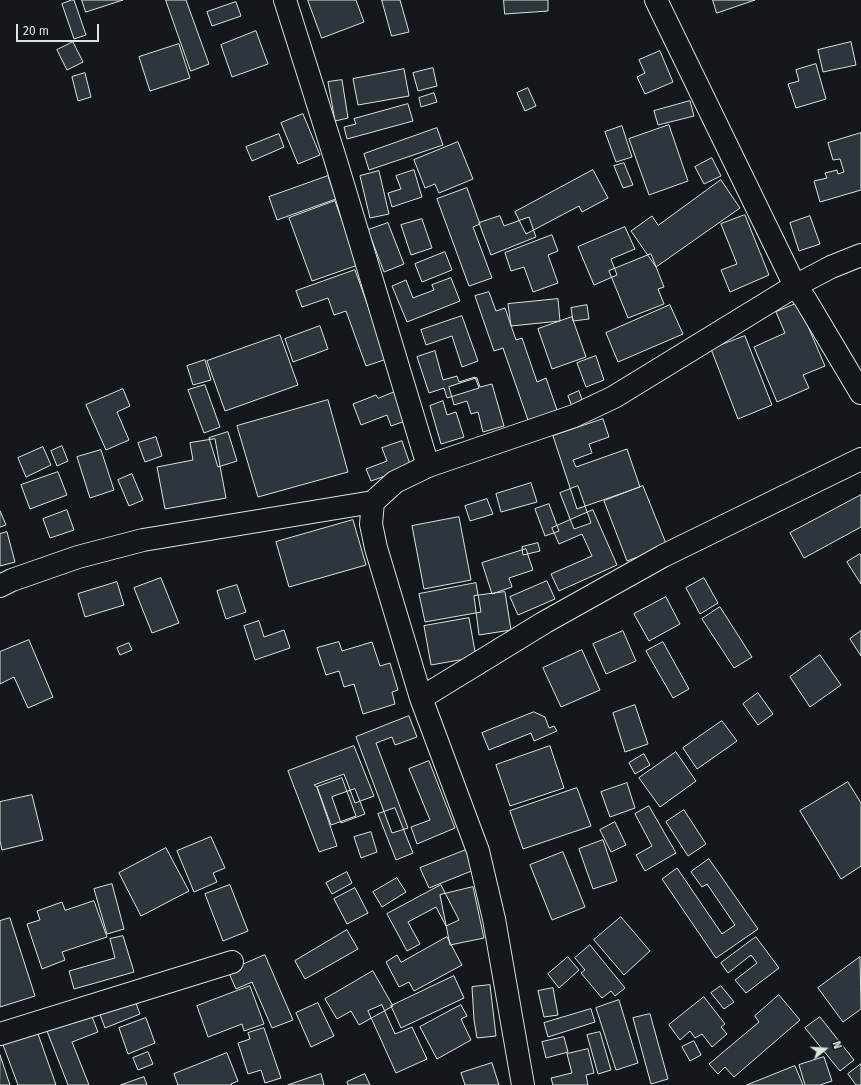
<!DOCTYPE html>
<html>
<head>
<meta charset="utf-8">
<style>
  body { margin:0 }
  #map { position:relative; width:861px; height:1085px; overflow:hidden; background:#14181c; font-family:"Fira Sans",sans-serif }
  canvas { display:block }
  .north { position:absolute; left:805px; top:1029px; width:40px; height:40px; -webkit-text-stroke:3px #14181c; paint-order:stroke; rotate:72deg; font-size:11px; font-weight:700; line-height:16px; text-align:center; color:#d8e6dc }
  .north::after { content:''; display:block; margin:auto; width:14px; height:18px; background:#d8e6dc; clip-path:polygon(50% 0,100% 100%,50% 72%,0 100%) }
  .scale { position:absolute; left:16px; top:24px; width:83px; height:18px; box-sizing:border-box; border:2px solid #d8e6dc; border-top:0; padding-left:5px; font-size:12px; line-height:14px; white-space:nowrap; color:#d8e6dc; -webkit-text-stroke:3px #14181c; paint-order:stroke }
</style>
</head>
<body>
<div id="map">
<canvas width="861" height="1085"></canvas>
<div class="north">N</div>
<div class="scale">20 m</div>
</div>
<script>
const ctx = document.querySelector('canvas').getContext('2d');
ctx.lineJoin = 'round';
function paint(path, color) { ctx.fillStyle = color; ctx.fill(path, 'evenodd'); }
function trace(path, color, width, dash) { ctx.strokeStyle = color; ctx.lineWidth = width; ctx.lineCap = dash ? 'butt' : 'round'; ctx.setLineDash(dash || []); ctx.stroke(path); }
const building = new Path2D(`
  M 72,0 L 74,0 L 86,35 L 74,39 L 62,4 Z
  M 82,0 L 123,0 L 86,12 Z
  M 166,0 L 186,0 L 209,64 L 191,71 Z
  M 308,0 L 356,0 L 364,22 L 322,38 Z
  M 382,0 L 400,0 L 409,32 L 392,36 Z
  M 504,0 L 548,0 L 548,11 L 505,14 Z
  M 713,0 L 755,0 L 717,13 Z
  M 236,2 L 241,16 L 212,26 L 207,12 Z
  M 256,31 L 268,64 L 232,77 L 221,45 Z
  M 73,42 L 83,62 L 67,70 L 57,50 Z
  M 851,42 L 856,65 L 823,72 L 818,50 Z
  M 179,44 L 190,78 L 150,91 L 139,57 Z
  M 660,51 L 673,82 L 645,94 L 637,77 L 645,73 L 639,60 Z
  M 816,64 L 826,99 L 796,108 L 788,84 L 799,81 L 796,70 Z
  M 433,68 L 437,86 L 418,91 L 413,73 Z
  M 404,69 L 409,96 L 358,105 L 353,79 Z
  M 85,73 L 91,97 L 78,101 L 72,77 Z
  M 342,80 L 348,118 L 335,121 L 328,82 Z
  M 528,88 L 536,106 L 525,111 L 517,93 Z
  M 434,93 L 437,102 L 421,107 L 419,98 Z
  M 690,101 L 694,116 L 658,125 L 654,111 Z
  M 408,104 L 413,121 L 347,139 L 344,127 L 356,124 L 354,119 Z
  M 303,114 L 320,155 L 298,164 L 281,123 Z
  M 669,125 L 688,181 L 649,195 L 629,139 Z
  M 622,126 L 632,157 L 616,162 L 605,132 Z
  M 437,128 L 443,145 L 369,170 L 364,154 Z
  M 861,133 L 861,190 L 820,202 L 814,181 L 827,178 L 825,173 L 837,170 L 838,174 L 844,172 L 840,159 L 833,160 L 828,143 Z
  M 279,134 L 284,147 L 252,161 L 246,147 Z
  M 458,142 L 473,179 L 439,193 L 435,184 L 425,188 L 414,160 Z
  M 712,158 L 721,176 L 704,184 L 695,167 Z
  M 624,163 L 633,185 L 623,188 L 614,166 Z
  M 414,170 L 422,197 L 392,207 L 388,193 L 401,189 L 396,176 Z
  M 593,170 L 608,198 L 582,212 L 579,206 L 526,234 L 515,212 Z
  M 379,171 L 389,214 L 370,218 L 360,176 Z
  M 328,176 L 336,199 L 277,220 L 269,197 Z
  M 721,180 L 740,208 L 656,267 L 631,231 L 652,216 L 658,225 Z
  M 467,188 L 480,224 L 473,227 L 492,278 L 469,286 L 437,199 Z
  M 335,201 L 358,265 L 312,281 L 289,218 Z
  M 745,215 L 769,275 L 730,292 L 721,270 L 737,264 L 721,224 Z
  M 500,216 L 504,226 L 529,217 L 536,237 L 491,255 L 479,223 Z
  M 810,216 L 820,244 L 799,251 L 790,223 Z
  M 422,219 L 432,248 L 411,255 L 401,225 Z
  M 388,223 L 404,264 L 384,272 L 368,230 Z
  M 625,227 L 635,249 L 611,259 L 617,275 L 594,285 L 578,247 Z
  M 552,235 L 558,251 L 548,255 L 558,283 L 533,292 L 524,267 L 511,271 L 505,253 Z
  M 445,252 L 452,270 L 422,282 L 415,264 Z
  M 651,254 L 664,287 L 658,289 L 664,304 L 628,318 L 609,271 Z
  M 355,270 L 387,359 L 366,366 L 346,311 L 334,315 L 328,298 L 302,307 L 296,291 Z
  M 451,278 L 460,301 L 407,322 L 392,286 L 406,280 L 413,298 L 434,290 L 432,285 Z
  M 489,292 L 496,311 L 505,308 L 516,340 L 522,338 L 537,382 L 546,378 L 558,413 L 529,423 L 503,348 L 494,351 L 475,296 Z
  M 558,299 L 560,321 L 511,326 L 508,304 Z
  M 798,303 L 825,366 L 803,375 L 809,388 L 777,402 L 754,347 L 785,333 L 776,312 Z
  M 587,305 L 589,319 L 573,321 L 571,308 Z
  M 670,305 L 683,334 L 618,362 L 606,333 Z
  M 462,316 L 478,361 L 462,367 L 452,336 L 426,345 L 421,330 Z
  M 572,317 L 586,357 L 552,369 L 538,329 Z
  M 320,326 L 328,349 L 293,362 L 285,339 Z
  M 280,335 L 298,385 L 225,411 L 207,361 Z
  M 745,336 L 772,405 L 738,419 L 711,349 Z
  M 435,351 L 443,380 L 457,376 L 459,382 L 475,377 L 479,388 L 447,398 L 444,388 L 429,393 L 417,357 Z
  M 596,356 L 604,380 L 586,387 L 577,363 Z
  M 205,360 L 211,380 L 193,385 L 187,366 Z
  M 477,378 L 480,387 L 492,384 L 504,426 L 483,432 L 478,412 L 471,414 L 467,401 L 454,405 L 449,387 Z
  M 205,385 L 220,427 L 204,433 L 188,390 Z
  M 123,389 L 130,406 L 117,412 L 129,440 L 106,450 L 86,405 Z
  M 397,391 L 408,420 L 391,426 L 387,415 L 361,425 L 353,404 L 376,395 L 378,398 Z
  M 579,391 L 584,405 L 573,409 L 568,396 Z
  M 328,400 L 348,472 L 258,497 L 237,426 Z
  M 443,401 L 447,415 L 456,412 L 464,437 L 441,444 L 430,406 Z
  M 603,419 L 609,437 L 589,444 L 592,453 L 573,460 L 576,467 L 627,449 L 640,487 L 577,509 L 553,436 Z
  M 228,432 L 237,461 L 218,467 L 209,438 Z
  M 156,437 L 162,456 L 145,462 L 138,443 Z
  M 215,439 L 226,498 L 165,509 L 157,467 L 193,460 L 190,443 Z
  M 402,441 L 411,467 L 371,481 L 366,469 L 387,461 L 382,448 Z
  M 62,446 L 68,461 L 57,466 L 51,451 Z
  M 43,447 L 51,465 L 26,477 L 18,458 Z
  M 101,450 L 114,490 L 90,498 L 77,457 Z
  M 58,472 L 67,495 L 30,509 L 21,485 Z
  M 132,474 L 143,500 L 129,506 L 118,480 Z
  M 531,483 L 537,502 L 501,512 L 496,494 Z
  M 578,486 L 591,523 L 574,529 L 560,493 Z
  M 643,486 L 667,546 L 627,561 L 604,501 Z
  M 861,495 L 861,527 L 804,558 L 790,533 Z
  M 487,499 L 493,514 L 470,521 L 465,506 Z
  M 549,504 L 559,531 L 545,536 L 535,509 Z
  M 67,510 L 74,530 L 50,538 L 43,519 Z
  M 593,510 L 617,565 L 559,591 L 551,574 L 592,556 L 582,534 L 559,544 L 552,528 Z
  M 0,511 L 6,525 L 0,527 Z
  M 459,517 L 471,580 L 424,589 L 412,526 Z
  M 353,520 L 366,565 L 289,587 L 276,542 Z
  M 7,532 L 15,562 L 0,566 L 0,534 Z
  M 538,543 L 540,551 L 523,555 L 522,547 Z
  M 526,549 L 533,570 L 509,578 L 512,587 L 492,594 L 482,563 Z
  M 860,554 L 861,555 L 861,584 L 847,562 Z
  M 161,578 L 179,623 L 152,633 L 134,588 Z
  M 704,578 L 718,603 L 700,614 L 686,588 Z
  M 547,581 L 555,599 L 518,615 L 510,597 Z
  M 117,582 L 124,605 L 85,617 L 78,594 Z
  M 476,583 L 481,612 L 425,622 L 419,594 Z
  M 237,585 L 246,612 L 226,619 L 217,591 Z
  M 505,592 L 511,630 L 479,635 L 474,596 Z
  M 666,597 L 680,624 L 649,641 L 634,614 Z
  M 720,607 L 752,657 L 734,668 L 702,619 Z
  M 469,618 L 476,657 L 431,665 L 424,626 Z
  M 259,621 L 264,637 L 284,630 L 290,648 L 255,660 L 244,626 Z
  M 623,631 L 636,661 L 606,674 L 593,644 Z
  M 861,631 L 861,656 L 850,639 Z
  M 29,640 L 53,697 L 28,708 L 14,677 L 0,684 L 0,652 Z
  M 339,642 L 342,651 L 372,642 L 380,666 L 390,663 L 398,690 L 392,692 L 395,704 L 363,714 L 354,684 L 344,687 L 339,671 L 326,675 L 317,648 Z
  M 663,642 L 689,689 L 673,698 L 646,651 Z
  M 129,643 L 132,650 L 120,655 L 117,648 Z
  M 582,650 L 600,690 L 561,707 L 543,668 Z
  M 820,655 L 841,685 L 810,707 L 790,677 Z
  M 758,693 L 773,714 L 758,725 L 743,704 Z
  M 635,705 L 648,744 L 625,752 L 613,713 Z
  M 534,712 L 545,717 L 549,728 L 554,726 L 557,731 L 534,741 L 531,733 L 489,750 L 482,733 Z
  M 409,716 L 417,737 L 395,745 L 392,737 L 376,743 L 408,828 L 392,833 L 356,737 Z
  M 722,721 L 737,741 L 697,769 L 683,748 Z
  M 354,746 L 374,796 L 355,803 L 344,774 L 314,785 L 317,787 L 337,846 L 319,852 L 288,771 Z
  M 550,746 L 564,788 L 510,806 L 496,765 Z
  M 676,752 L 696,781 L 660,807 L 639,778 Z
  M 644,754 L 650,765 L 635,774 L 629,763 Z
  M 429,761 L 455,828 L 417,844 L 411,827 L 430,820 L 409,769 Z
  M 342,778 L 356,816 L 331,825 L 317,787 Z
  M 848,782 L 861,803 L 861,866 L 841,879 L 800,811 Z
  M 627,783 L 635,808 L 610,817 L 601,792 Z
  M 577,788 L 591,826 L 523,849 L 510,811 Z
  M 355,789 L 365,814 L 341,823 L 332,797 Z
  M 32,795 L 43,840 L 2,850 L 0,841 L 0,802 Z
  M 649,806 L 676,853 L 645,871 L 636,855 L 652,846 L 635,814 Z
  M 395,808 L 413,853 L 396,860 L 378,814 Z
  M 684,810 L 706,844 L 688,856 L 666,822 Z
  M 615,822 L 626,845 L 611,852 L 600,830 Z
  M 371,832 L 377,852 L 361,858 L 354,837 Z
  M 211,837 L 225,868 L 213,873 L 217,882 L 194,892 L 177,851 Z
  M 603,840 L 617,881 L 593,889 L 579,849 Z
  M 166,848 L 189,891 L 141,916 L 119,873 Z
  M 466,850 L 474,870 L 429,888 L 420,868 Z
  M 563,852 L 585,907 L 552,920 L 530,865 Z
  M 709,859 L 758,929 L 716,958 L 662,879 L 677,868 L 722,934 L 735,925 L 707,884 L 702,887 L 691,872 Z
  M 347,872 L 352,883 L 332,894 L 326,883 Z
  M 397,878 L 406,892 L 382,907 L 373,892 Z
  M 112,884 L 124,929 L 107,934 L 94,889 Z
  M 230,885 L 248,931 L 223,941 L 205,894 Z
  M 441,885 L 459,920 L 446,926 L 436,907 L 408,922 L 420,944 L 407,951 L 387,914 Z
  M 473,887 L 484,938 L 450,945 L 440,895 Z
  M 355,888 L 368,913 L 347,924 L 334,899 Z
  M 94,901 L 107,937 L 62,952 L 65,960 L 42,969 L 27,924 L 40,920 L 37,911 L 62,902 L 65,910 Z
  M 621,917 L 650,951 L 624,975 L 594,940 Z
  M 10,918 L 35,996 L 0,1007 L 0,921 Z
  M 347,930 L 358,949 L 305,979 L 295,961 Z
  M 123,936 L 134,972 L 74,989 L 69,971 L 115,958 L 110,939 Z
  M 447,937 L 462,965 L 414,991 L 409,982 L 399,987 L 386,962 L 397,955 L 401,962 Z
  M 756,937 L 779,968 L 746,993 L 735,980 L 757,963 L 751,955 L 728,973 L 721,963 Z
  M 590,945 L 625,988 L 615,996 L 611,991 L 602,998 L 581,973 L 585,970 L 575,958 Z
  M 265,955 L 293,1020 L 272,1028 L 252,982 L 236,989 L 228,971 Z
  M 568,957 L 579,970 L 559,988 L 548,974 Z
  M 860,957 L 861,1009 L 843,1022 L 818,988 Z
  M 373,971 L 393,1006 L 359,1025 L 351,1011 L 337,1019 L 325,999 Z
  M 454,976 L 464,998 L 401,1028 L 391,1006 Z
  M 490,985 L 496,1036 L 477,1038 L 474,1020 L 472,987 Z
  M 250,986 L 264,1024 L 244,1031 L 242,1024 L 208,1037 L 197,1006 Z
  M 721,986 L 734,1002 L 724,1009 L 711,993 Z
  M 553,988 L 558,1015 L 544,1017 L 538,991 Z
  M 131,990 L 140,1014 L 105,1028 L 96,1004 Z
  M 779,995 L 800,1020 L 734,1077 L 725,1067 L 718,1074 L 709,1064 L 759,1022 L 755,1016 Z
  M 704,997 L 725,1024 L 721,1027 L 727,1034 L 712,1047 L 702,1034 L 695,1038 L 690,1031 L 680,1040 L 669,1025 Z
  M 619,1000 L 638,1063 L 616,1070 L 596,1008 Z
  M 318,1003 L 334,1036 L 311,1047 L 296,1013 Z
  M 382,1005 L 395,1034 L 412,1027 L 427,1059 L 396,1073 L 368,1011 Z
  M 461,1005 L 467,1016 L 461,1019 L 471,1040 L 437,1059 L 420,1027 Z
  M 591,1009 L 595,1022 L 548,1037 L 544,1023 Z
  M 91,1014 L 98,1032 L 72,1042 L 89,1085 L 68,1085 L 47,1031 Z
  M 650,1014 L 668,1079 L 651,1084 L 633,1018 Z
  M 820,1017 L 854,1060 L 840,1071 L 805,1028 Z
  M 146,1018 L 155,1043 L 128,1054 L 119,1028 Z
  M 264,1028 L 281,1078 L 265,1083 L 261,1070 L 248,1074 L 238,1043 L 250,1039 L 248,1033 Z
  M 37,1031 L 56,1085 L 18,1085 L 2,1042 Z
  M 600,1032 L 611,1070 L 598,1074 L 587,1035 Z
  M 564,1037 L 568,1052 L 546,1058 L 542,1042 Z
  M 694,1041 L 701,1055 L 690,1061 L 682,1047 Z
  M 588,1049 L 594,1073 L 586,1075 L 588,1085 L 553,1085 L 551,1078 L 572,1073 L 567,1054 Z
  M 148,1052 L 153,1064 L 138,1070 L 133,1058 Z
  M 227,1053 L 238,1081 L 231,1084 L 232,1085 L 178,1085 L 174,1074 Z
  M 0,1055 L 10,1085 L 0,1085 Z
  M 824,1057 L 832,1081 L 820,1085 L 805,1085 L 799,1065 Z
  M 492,1063 L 499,1085 L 465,1085 L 461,1073 Z
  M 861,1064 L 861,1085 L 856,1085 L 848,1074 Z
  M 795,1066 L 803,1085 L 747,1085 Z
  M 321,1074 L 324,1085 L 288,1085 Z
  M 365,1074 L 370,1085 L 348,1085 L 347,1082 Z
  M 144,1077 L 147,1085 L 121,1085 Z`);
const minor = new Path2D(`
  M 285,0 L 335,158 L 428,466
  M 656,0 L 795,286 L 805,299 L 861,393
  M 0,586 L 12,580 L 78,557 L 143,540 L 373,502
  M 421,698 L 545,622 L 663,556 L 861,459
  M 0,1034 L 232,962
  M 523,1085 L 494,919 L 478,851 L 421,698 L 376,548 L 371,524 L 373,502 L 395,482 L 428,466 L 574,416 L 614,397 L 795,286 L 831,267 L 861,255`);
paint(building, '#2c363c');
trace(building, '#d8e6dc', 1);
trace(minor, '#d8e6dc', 24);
trace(minor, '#14181c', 22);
</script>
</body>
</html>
